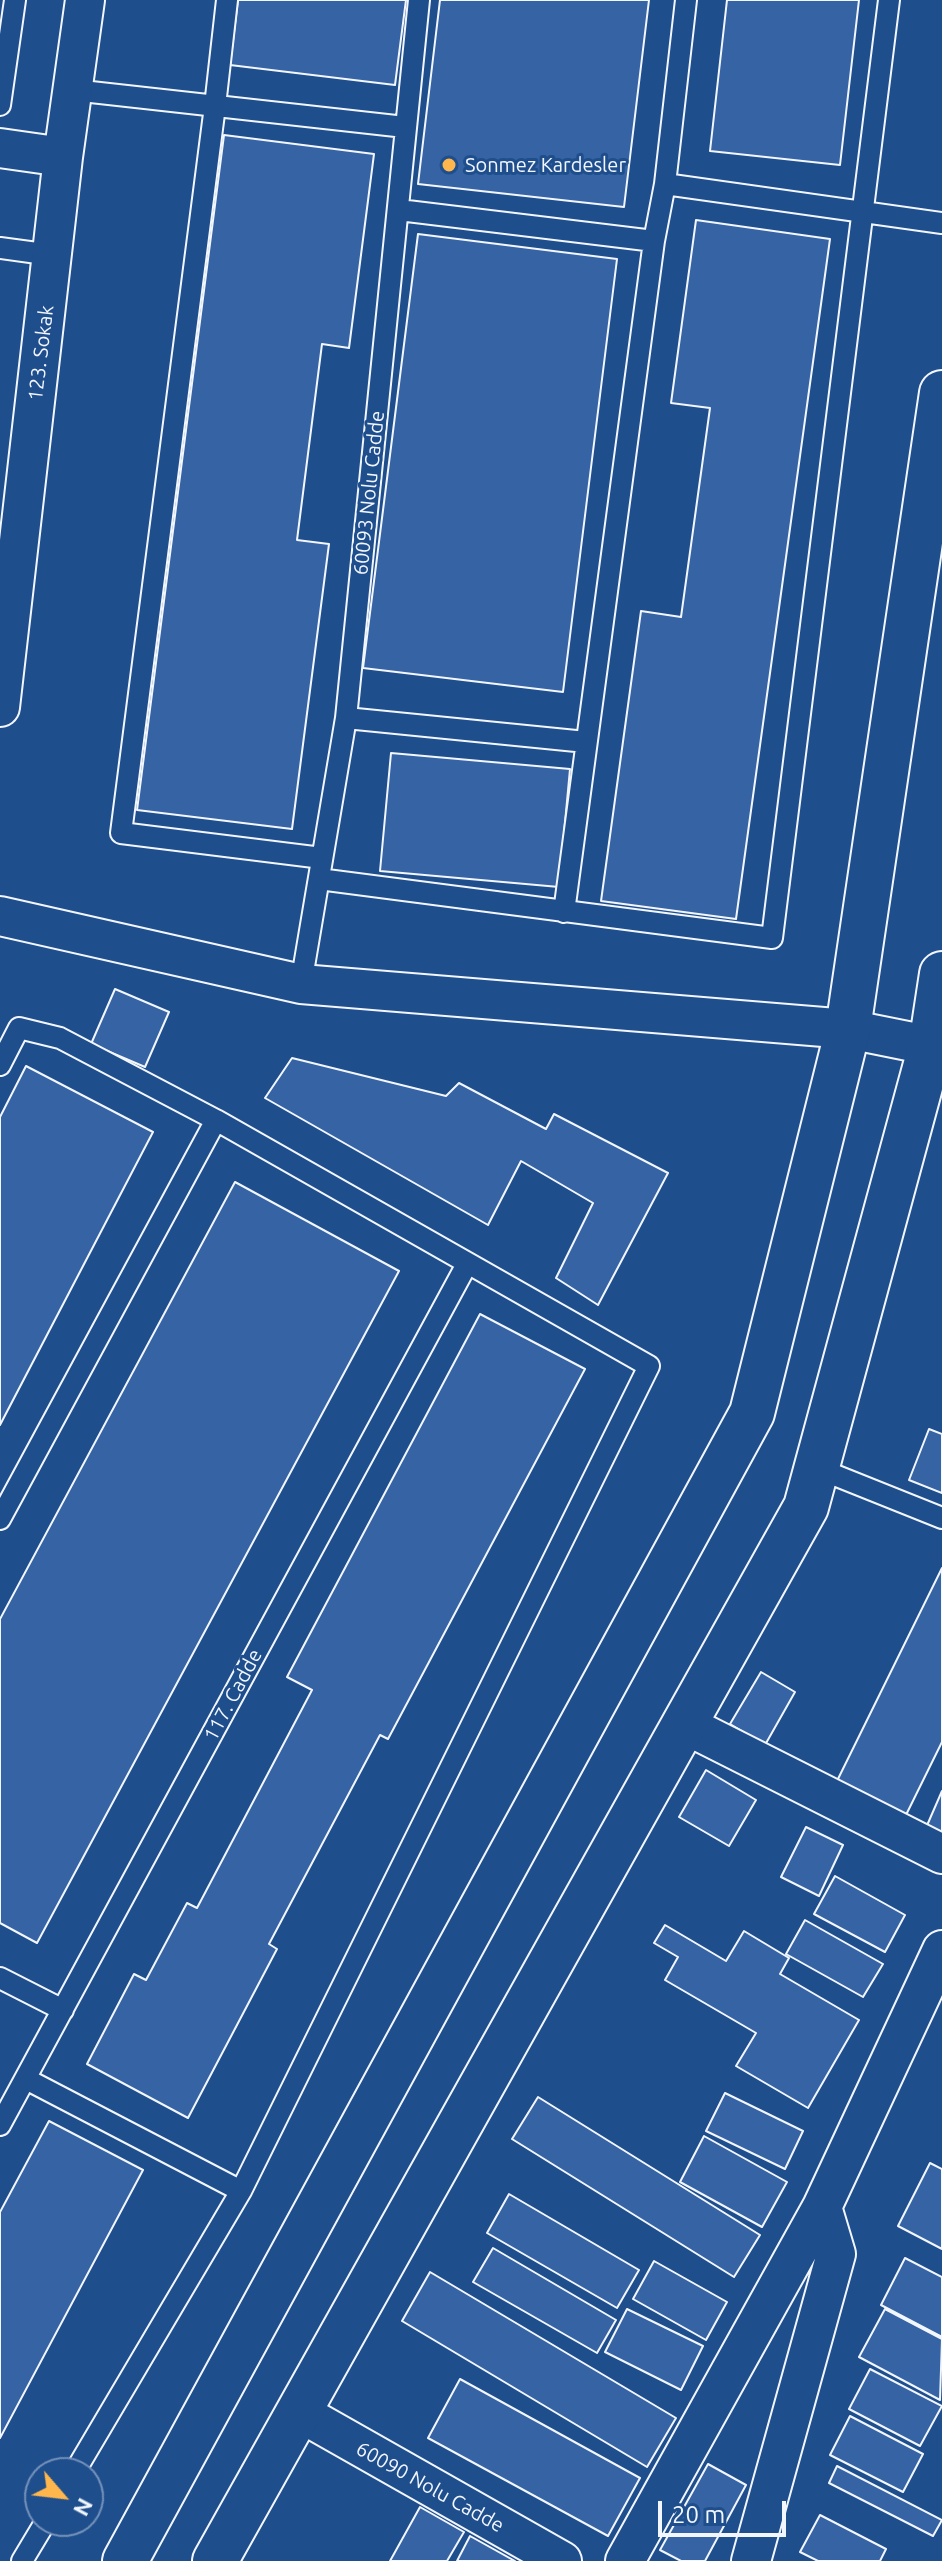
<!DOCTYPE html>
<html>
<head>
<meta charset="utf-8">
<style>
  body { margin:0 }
  #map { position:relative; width:942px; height:2561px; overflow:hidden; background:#1f4e8c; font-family:Ubuntu,sans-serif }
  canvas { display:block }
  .north { position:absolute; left:24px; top:2457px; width:80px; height:80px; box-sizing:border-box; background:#1f4e8c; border:2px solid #7391ba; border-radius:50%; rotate:118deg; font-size:22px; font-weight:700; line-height:32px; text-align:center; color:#f2f6ff }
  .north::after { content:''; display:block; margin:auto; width:28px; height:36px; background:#ffb74d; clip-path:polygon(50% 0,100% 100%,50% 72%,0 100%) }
  .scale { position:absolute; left:658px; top:2501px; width:128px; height:36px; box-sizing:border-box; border:4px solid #f2f6ff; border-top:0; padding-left:10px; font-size:24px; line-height:28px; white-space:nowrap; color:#f2f6ff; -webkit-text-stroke:6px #1f4e8c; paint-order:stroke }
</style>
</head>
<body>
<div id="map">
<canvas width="942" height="2561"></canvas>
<div class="north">N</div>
<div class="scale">20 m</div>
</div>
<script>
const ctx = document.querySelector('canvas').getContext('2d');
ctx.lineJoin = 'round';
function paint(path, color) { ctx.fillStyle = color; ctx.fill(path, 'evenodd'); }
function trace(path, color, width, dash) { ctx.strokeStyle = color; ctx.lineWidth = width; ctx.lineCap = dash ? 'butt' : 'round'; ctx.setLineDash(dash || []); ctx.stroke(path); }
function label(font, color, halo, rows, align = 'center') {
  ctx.font = font + ' Ubuntu,sans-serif'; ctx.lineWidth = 6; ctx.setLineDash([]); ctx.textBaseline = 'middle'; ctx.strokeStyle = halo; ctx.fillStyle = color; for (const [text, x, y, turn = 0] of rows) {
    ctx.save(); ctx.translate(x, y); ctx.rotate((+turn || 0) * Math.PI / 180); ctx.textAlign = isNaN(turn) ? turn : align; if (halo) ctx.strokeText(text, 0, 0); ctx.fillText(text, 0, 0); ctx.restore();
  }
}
const building = new Path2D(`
  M 238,0 L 406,0 L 395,85 L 230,65 Z
  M 440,0 L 649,0 L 624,207 L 418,184 Z
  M 727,0 L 859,0 L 840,165 L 710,151 Z
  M 224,135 L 374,154 L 349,348 L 322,344 L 297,540 L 329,544 L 292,829 L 137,810 Z
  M 696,220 L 830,239 L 736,919 L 601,901 L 641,611 L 681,617 L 710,408 L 671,403 Z
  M 418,234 L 617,259 L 563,692 L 363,668 Z
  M 391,753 L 570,769 L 559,887 L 380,871 Z
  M 115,989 L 169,1012 L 145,1067 L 91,1044 Z
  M 292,1058 L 446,1096 L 459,1083 L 546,1129 L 554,1114 L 668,1173 L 598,1305 L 556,1278 L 593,1203 L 521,1161 L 488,1225 L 265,1098 Z
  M 26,1066 L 153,1132 L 0,1425 L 0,1117 Z
  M 235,1182 L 399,1271 L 37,1943 L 0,1923 L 0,1619 Z
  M 480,1314 L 585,1369 L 388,1739 L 380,1735 L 269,1944 L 277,1949 L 188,2118 L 87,2064 L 134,1974 L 146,1980 L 187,1903 L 197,1908 L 312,1690 L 287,1677 Z
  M 929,1429 L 942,1434 L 942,1493 L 909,1480 Z
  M 942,1568 L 942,1742 L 904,1819 L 835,1785 Z
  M 761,1672 L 795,1692 L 765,1745 L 730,1724 Z
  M 706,1770 L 756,1800 L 729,1846 L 679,1817 Z
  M 942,1791 L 942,1838 L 925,1830 Z
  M 806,1827 L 843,1845 L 819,1896 L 781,1877 Z
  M 835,1876 L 905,1915 L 885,1952 L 814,1914 Z
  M 805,1920 L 883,1964 L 863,1997 L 786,1954 Z
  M 665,1925 L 726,1961 L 744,1931 L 789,1958 L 780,1974 L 859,2020 L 808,2108 L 736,2066 L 756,2033 L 665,1980 L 678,1957 L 654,1943 Z
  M 725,2093 L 803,2131 L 785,2169 L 706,2131 Z
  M 538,2097 L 760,2235 L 734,2277 L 512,2139 Z
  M 49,2121 L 143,2170 L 0,2438 L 0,2212 Z
  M 704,2136 L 787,2182 L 762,2227 L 680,2182 Z
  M 930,2163 L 942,2169 L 942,2249 L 898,2226 Z
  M 509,2194 L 639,2270 L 617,2308 L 487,2233 Z
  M 493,2248 L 616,2320 L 597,2353 L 473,2282 Z
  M 905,2258 L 942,2277 L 942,2337 L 881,2305 Z
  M 654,2261 L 727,2302 L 706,2340 L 633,2299 Z
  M 430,2272 L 676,2418 L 647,2467 L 402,2321 Z
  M 627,2309 L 703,2346 L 681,2390 L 605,2352 Z
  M 885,2309 L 942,2339 L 940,2400 L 859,2357 Z
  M 870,2369 L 942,2406 L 920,2446 L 849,2409 Z
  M 460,2379 L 640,2478 L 608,2536 L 428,2438 Z
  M 850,2416 L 923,2454 L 903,2492 L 830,2455 Z
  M 708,2464 L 746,2485 L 705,2561 L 681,2561 L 660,2550 Z
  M 837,2466 L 942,2520 L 933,2536 L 829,2483 Z
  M 420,2507 L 464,2532 L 447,2561 L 390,2561 Z
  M 820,2515 L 886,2549 L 880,2561 L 818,2561 L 800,2552 Z
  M 470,2536 L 515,2561 L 457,2561 Z`);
const lane = new Path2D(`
  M 227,0 L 215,106 L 121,833 L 322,858
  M 73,90 L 405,127
  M 0,105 L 15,0
  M 665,184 L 942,223
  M 399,210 L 654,241
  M 0,248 L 52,255
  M 346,718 L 586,742
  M 319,879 L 772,938 L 889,0
  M 564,912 L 654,241 L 665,184 L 686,0
  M 301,984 L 346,718 L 419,0
  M 0,1065 L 19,1028 L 60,1038 L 216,1120 L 649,1366 L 241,2191 L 74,2473
  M 817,1468 L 942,1518
  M 0,1519 L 216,1120
  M 0,1978 L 63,2010
  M 26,2079 L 241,2191
  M 0,2125 L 467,1264
  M 22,2561 L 46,2521`);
const street = new Path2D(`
  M 0,148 L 63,157
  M 0,707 L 63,157 L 85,0
  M 0,916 L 301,984 L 848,1029 L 942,1048
  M 684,1724 L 942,1854
  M 299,2412 L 562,2561
  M 625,2561 L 822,2207 L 942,1950
  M 751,2561 L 836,2254 L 822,2207`);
const secondary = new Path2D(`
  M 125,2561 L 752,1413 L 848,1029 L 942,393
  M 215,2561 L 806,1507 L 931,1046 L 942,974`);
const markers = [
  [449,165,8,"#ffb74d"]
];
const poiNames = [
  ["Sonmez Kardesler",465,165]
];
const streetNames = [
  ["123. Sokak",41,353,-83],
  ["60093 Nolu Cadde",369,493,-84],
  ["117. Cadde",233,1695,-62],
  ["60090 Nolu Cadde",430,2487,29]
];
paint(building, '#3563a3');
trace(building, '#f2f6ff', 2);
trace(lane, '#f2f6ff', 24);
trace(street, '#f2f6ff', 42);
trace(secondary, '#f2f6ff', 48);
trace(lane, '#1f4e8c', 20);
trace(street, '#1f4e8c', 38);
trace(secondary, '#1f4e8c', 44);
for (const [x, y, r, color] of markers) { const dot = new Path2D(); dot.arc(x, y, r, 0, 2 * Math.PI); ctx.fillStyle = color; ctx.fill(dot); trace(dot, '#1f4e8c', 3); }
label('20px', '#f2f6ff', '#1f4e8c', poiNames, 'left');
label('20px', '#f2f6ff', '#1f4e8c', streetNames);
</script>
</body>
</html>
